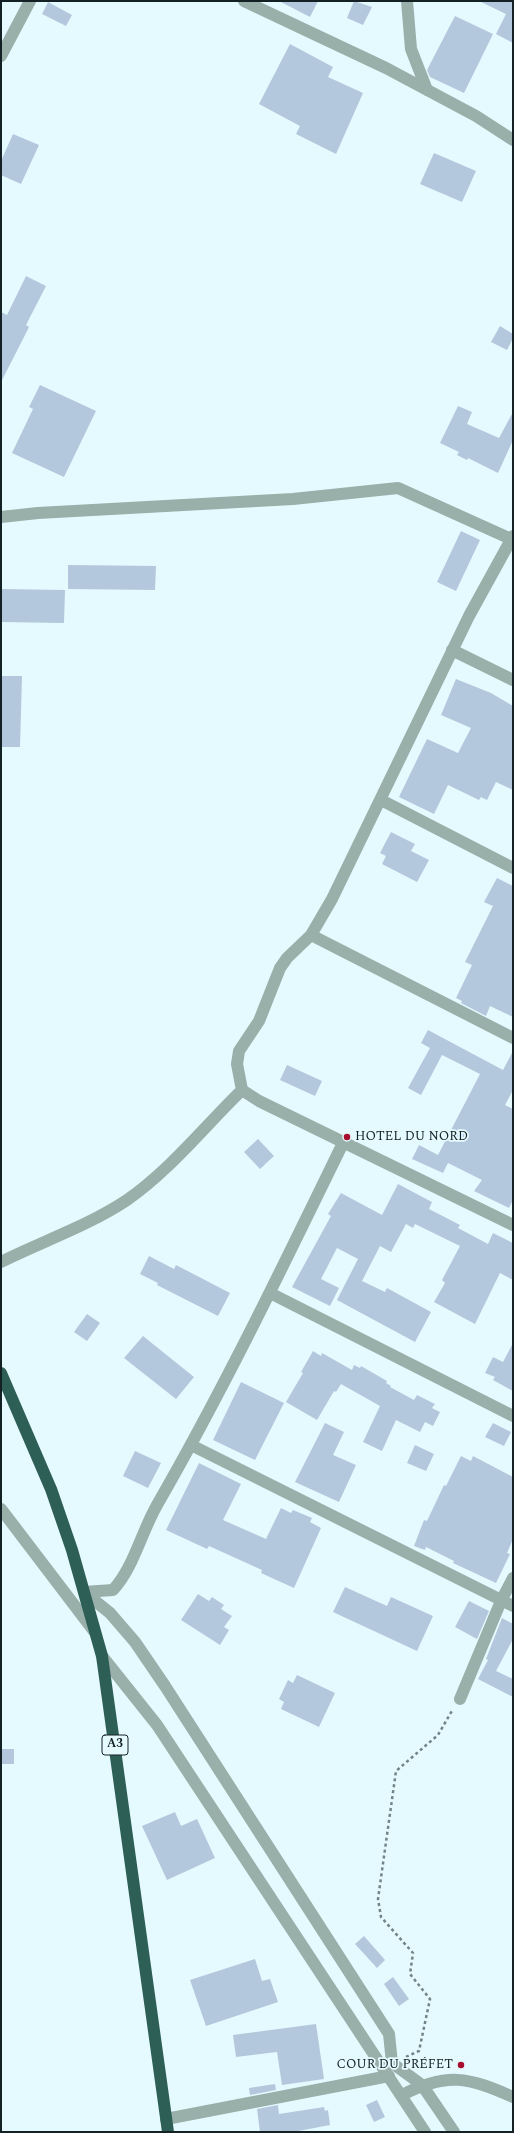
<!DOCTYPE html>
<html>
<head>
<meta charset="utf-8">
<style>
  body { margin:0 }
  #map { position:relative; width:514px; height:2133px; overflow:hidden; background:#e5fafe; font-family:Spectral,serif }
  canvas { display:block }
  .frame { position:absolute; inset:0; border:2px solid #142124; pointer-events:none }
</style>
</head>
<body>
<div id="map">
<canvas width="514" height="2133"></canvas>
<div class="frame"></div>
</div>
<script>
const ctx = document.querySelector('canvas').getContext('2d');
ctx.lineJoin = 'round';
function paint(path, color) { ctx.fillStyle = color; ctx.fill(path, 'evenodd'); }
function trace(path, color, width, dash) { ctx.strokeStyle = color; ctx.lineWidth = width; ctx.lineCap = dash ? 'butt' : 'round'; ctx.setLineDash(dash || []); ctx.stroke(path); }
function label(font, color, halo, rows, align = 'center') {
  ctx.font = font + ' Spectral,serif'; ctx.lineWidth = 3.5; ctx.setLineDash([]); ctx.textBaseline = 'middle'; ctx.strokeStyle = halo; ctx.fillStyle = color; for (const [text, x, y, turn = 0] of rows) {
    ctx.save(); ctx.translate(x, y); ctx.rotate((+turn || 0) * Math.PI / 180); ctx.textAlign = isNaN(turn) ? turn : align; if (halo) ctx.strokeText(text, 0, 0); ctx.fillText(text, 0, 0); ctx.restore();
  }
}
const building = new Path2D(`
  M 279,1 L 318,1 L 310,17 Z
  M 354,1 L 372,7 L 363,25 L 347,18 Z
  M 479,1 L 513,1 L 513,43 L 496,34 L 506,14 Z
  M 48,2 L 72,15 L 66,26 L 42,14 Z
  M 455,16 L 493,34 L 464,93 L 430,77 L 427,70 Z
  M 290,44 L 333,67 L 328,77 L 363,93 L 336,154 L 296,134 L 300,126 L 259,104 Z
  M 13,134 L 39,145 L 21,184 L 1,175 L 1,161 Z
  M 434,153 L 476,171 L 462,202 L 420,184 Z
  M 26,276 L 46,286 L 26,325 L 29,327 L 22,341 L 1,382 L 1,312 L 7,315 Z
  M 500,326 L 513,334 L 513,338 L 507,350 L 491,342 Z
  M 40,385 L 96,411 L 64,477 L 12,453 L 33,409 L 29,407 Z
  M 458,406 L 472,412 L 467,424 L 499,438 L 513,412 L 513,440 L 498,473 L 468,458 L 467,460 L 457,455 L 459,452 L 440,443 Z
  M 461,531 L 480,540 L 456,591 L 437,582 Z
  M 68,565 L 156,566 L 155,590 L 68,589 Z
  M 1,589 L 65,590 L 64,623 L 1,622 Z
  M 1,676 L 22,676 L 20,747 L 1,747 Z
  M 456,679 L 491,693 L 513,706 L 513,790 L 496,782 L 487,800 L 481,797 L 479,800 L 448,785 L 434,814 L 399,797 L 427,739 L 458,753 L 471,728 L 441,715 Z
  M 391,832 L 415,844 L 411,851 L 429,860 L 417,882 L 382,864 L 386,856 L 380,853 Z
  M 497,878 L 513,886 L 513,1017 L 490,1006 L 486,1016 L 461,1003 L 462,1001 L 456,998 L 472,965 L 465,962 L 493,906 L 484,902 Z
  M 428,1030 L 503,1070 L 513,1051 L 513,1090 L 505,1105 L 513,1109 L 513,1200 L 509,1208 L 474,1191 L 482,1180 L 448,1163 L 443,1173 L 412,1159 L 419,1145 L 438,1155 L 480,1074 L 442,1055 L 421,1095 L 408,1088 L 430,1048 L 421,1043 Z
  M 287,1065 L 322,1081 L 315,1096 L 280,1080 Z
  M 258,1139 L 274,1156 L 260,1169 L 244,1152 Z
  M 398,1184 L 432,1202 L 429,1209 L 460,1225 L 458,1228 L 488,1244 L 493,1233 L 513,1243 L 513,1280 L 500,1273 L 475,1324 L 434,1302 L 445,1283 L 442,1280 L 460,1246 L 415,1224 L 413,1228 L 406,1224 L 391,1252 L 380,1246 L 362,1281 L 385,1292 L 387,1288 L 431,1312 L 415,1342 L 337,1300 L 358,1259 L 337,1248 L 321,1279 L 339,1288 L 330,1306 L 292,1287 L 331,1216 L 328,1214 L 341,1193 L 382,1215 Z
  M 149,1256 L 174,1269 L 176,1265 L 230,1293 L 218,1316 L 157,1285 L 158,1283 L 140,1274 Z
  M 87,1314 L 100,1323 L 87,1341 L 74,1332 Z
  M 143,1336 L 194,1377 L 176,1399 L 124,1358 Z
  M 513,1343 L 513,1391 L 493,1380 L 495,1377 L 485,1373 L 493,1357 L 503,1362 Z
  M 313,1351 L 321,1356 L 322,1353 L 352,1370 L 354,1365 L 360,1368 L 361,1366 L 387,1381 L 386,1383 L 391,1386 L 390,1387 L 414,1400 L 417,1395 L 435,1404 L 432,1408 L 440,1412 L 433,1426 L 425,1422 L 420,1432 L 396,1420 L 382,1451 L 363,1442 L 380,1406 L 341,1384 L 336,1392 L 334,1391 L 317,1420 L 286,1402 L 303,1373 L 301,1372 Z
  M 241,1382 L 284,1403 L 255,1460 L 213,1440 Z
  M 325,1423 L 344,1432 L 333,1455 L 356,1465 L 339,1502 L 295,1482 Z
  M 493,1423 L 511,1432 L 504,1446 L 485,1437 Z
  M 415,1445 L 434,1454 L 426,1471 L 407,1463 Z
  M 135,1451 L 161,1463 L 148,1488 L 123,1476 Z
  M 461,1456 L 471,1461 L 473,1456 L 513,1477 L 513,1539 L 507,1553 L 510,1554 L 496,1583 L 453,1563 L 454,1561 L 426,1547 L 425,1550 L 414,1546 L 424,1520 L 427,1521 L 444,1485 L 446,1486 Z
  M 199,1463 L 241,1484 L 223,1520 L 266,1539 L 281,1508 L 291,1513 L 293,1510 L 312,1518 L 310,1522 L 321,1528 L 294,1588 L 261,1573 L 262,1570 L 209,1546 L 207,1549 L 166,1530 Z
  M 345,1587 L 387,1606 L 391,1597 L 433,1616 L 417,1651 L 333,1612 Z
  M 198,1594 L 209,1601 L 212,1597 L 224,1605 L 221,1609 L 232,1616 L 224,1627 L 229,1630 L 220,1645 L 181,1620 Z
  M 469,1601 L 489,1611 L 477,1639 L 455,1627 Z
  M 502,1618 L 513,1624 L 513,1639 L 496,1671 L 513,1679 L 513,1697 L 478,1679 L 488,1660 L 486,1659 Z
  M 297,1675 L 335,1693 L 319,1727 L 281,1709 L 284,1702 L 279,1699 L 288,1680 L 293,1683 Z
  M 1,1749 L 14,1749 L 14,1764 L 1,1764 Z
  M 175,1812 L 181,1826 L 197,1819 L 215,1858 L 167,1880 L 142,1826 Z
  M 364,1936 L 385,1960 L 377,1968 L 355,1944 Z
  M 255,1959 L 262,1981 L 270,1979 L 278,2002 L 206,2026 L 190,1980 Z
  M 393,1977 L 409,1999 L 399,2006 L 384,1984 Z
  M 316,2024 L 324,2079 L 282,2085 L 277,2052 L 236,2057 L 233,2035 Z
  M 275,2084 L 276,2090 L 250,2095 L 249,2088 Z
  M 377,2100 L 385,2117 L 374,2122 L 366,2105 Z
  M 278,2105 L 279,2114 L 324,2107 L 325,2111 L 328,2110 L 330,2125 L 293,2132 L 260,2132 L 257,2109 Z`);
const path = new Path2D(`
  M 406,2057 L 419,2051 L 430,1999 L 410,1974 L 413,1953 L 381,1917 L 378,1899 L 396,1771 L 438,1735 L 453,1709`);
const minor = new Path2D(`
  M 244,1 L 386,68 L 476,116 L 513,140
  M 407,1 L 411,49 L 427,90
  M 1,56 L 30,1
  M 1,517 L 38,513 L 293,499 L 398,488 L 511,539
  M 513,536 L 469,616 L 332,899 L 311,935 L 287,958 L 280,968 L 259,1021 L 239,1051 L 237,1064 L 242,1090 L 259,1101 L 513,1225
  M 452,650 L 513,680
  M 381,800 L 513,868
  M 311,935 L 513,1038
  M 1,1262 C 43,1241 88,1226 127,1200 C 170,1170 204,1127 242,1090
  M 270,1293 L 513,1416
  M 191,1445 L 513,1606
  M 1,1509 L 94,1631
  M 84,1592 L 110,1613 L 135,1642 L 165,1686 L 389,2034 L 392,2063 L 422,2085 L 454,2132
  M 84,1592 L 113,1590 C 134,1567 141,1533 157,1505 C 225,1387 284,1264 344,1141
  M 102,1656 L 157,1725 L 425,2132
  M 460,1699 L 501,1601 L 513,1578
  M 402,2095 C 447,2072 468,2077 513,2097
  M 166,2119 L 389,2076`);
const highway = new Path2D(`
  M 1,1373 L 51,1489 L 72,1550 L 102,1656 L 168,2132`);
const markers = [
  [347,1137,4,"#a70e2d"],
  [461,2065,4,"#a70e2d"]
];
const shields = [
  [115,1745,26]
];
const shieldNames = [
  ["A3",115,1745]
];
const poiNames = [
  ["HOTEL DU NORD",355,1137],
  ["COUR DU PRÉFET",453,2065,"right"]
];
paint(building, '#b3c8dd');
trace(path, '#738487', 2.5, [3, 3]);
trace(minor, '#99afaa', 12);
trace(highway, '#2e5f57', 12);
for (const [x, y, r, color] of markers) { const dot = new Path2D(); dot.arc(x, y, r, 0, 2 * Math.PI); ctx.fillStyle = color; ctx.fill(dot); trace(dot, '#e5fafe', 1.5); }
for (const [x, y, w] of shields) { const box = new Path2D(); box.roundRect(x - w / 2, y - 10, w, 20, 3); ctx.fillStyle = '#e5fafe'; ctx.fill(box); trace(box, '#142124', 1); }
label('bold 12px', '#142124', null, shieldNames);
label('13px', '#142124', '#e5fafe', poiNames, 'left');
</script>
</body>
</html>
